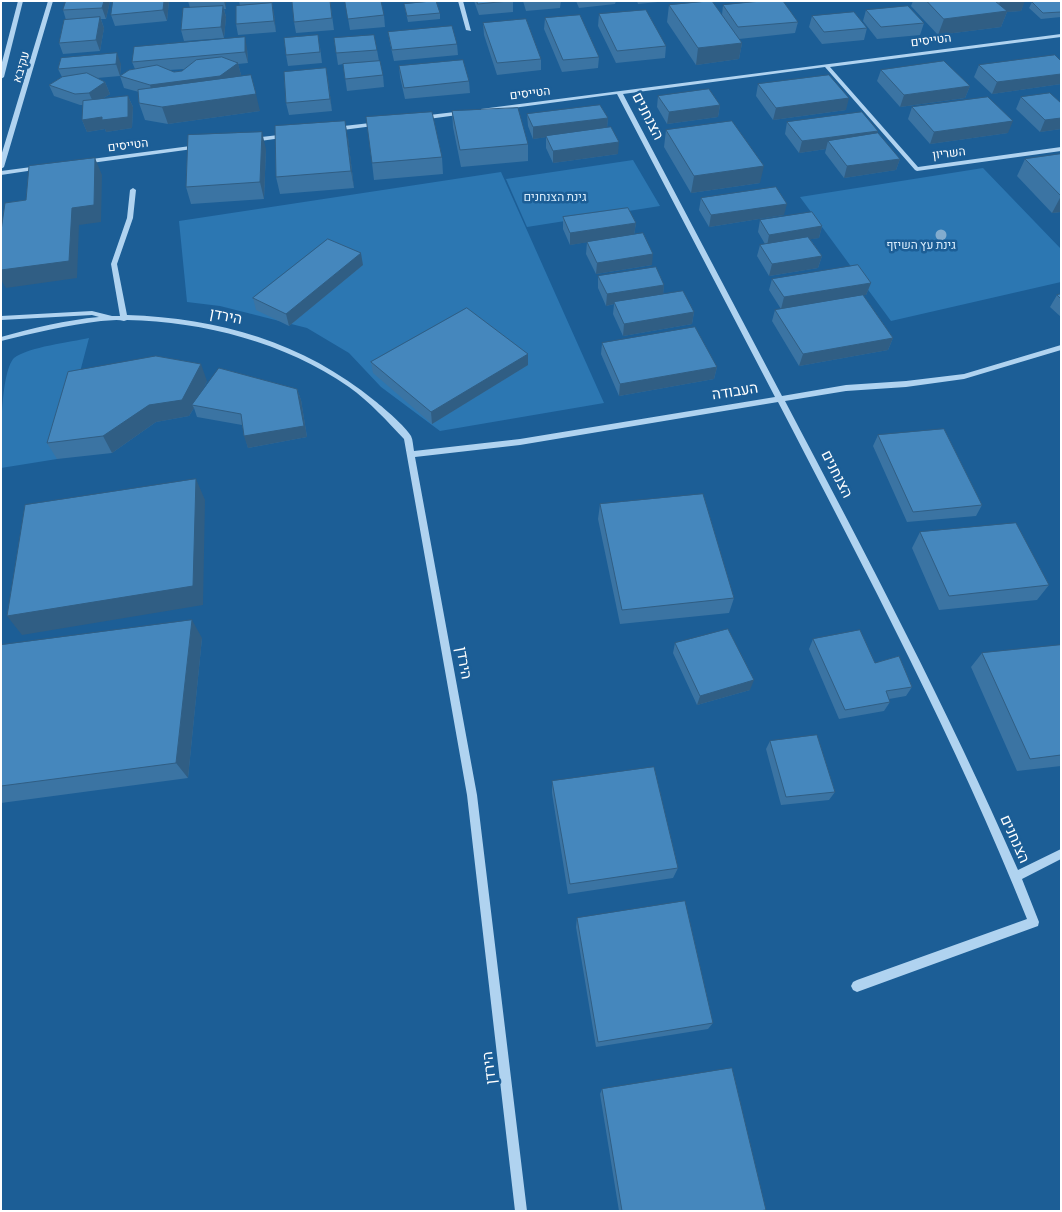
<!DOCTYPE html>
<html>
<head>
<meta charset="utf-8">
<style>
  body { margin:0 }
  #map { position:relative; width:1062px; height:1212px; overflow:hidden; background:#1c5e96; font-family:Commissioner,sans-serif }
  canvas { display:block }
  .frame { position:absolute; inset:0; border:2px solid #fff; pointer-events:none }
</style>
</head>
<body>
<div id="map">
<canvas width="1062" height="1212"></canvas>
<div class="frame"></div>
</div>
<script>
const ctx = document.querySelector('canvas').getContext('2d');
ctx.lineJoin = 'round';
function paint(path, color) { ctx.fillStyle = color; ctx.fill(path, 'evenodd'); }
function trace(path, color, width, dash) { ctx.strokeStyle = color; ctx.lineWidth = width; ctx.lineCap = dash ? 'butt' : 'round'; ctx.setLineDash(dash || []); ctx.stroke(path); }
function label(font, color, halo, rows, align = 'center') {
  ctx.font = font + ' Commissioner,Heebo,sans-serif'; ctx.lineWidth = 5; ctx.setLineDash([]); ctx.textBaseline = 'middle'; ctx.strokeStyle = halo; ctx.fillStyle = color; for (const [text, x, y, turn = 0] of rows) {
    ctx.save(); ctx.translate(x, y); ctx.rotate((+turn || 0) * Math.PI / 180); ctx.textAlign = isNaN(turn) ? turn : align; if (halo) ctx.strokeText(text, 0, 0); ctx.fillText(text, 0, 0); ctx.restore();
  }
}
const green = new Path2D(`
  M 633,160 L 660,206 L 527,227 L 506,179 Z
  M 983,168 L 1061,249 L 1061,282 L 891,321 L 800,197 Z
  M 501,172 L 604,403 L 440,431 L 381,387 L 349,353 L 307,328 L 220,306 L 187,302 L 179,221 Z
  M 89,338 L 57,459 L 1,468 C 1,443 0,373 14,358 C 28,347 71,342 89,338 Z`);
const minor = new Path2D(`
  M 18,1 L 23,1 L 4,77 L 1,79 L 1,66 Z
  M 48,1 L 53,1 L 4,167 L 1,169 L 1,156 Z
  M 458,1 L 463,1 L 471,31 L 466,30 Z
  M 1061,34 L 1061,37 L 830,67 L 918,167 L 1061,147 L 1061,151 L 917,171 L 915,170 L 825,67 L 623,94 L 782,396 L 846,385 L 906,381 L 964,374 L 1061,345 L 1061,350 L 964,379 L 906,387 L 846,391 L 785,401 C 866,555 948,709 1018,870 L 1061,849 L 1061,859 L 1022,879 L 1039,922 L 1038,926 L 857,992 L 853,990 L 851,986 L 853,982 L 857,980 L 1027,919 C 956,741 866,572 778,402 L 520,445 L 415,457 L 477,795 L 527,1211 L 515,1211 L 467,795 L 404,439 C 387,421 370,402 349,387 C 284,342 205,322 127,320 L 124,321 C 117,319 108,321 101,321 C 67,325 34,333 1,341 L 1,337 C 33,328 66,320 99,317 L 92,315 L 1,320 L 1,316 L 92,311 L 112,316 L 120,316 L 111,264 L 127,218 L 130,190 L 133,188 L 136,190 L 133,218 L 117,264 L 127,315 C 219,318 303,342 375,401 C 385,409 405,426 411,436 C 413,440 413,446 414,451 L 520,439 L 775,397 L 617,94 L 483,112 L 481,111 L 481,109 Z
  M 463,111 L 466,113 L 465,114 L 421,120 L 418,118 L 421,116 Z
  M 379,122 L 381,123 L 381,125 L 335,131 L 332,129 L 335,127 Z
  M 287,134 L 290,136 L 289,137 L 253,142 L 250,140 L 253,138 Z
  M 198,145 L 200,146 L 200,148 L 84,164 L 81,162 L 84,160 Z
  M 39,166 L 41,167 L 41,169 L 1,175 L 1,171 Z`);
const trees = [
  [941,235]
];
const wall = new Path2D(`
  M 66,1 L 110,1 L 106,19 L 101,19 L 104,28 L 100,51 L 63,54 L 59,43 L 66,20 L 63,10 Z
  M 169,1 L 167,21 L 115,26 L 111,15 Z
  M 188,1 L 226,1 L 226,9 L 224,9 L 226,17 L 224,38 L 184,41 L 181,30 L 190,8 Z
  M 239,1 L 273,1 L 272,3 L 274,14 L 276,32 L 238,35 L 236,24 L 240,6 Z
  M 295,1 L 330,1 L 334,30 L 296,33 L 294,22 Z
  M 345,1 L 384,15 L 385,27 L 350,30 Z
  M 474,1 L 513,1 L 513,12 L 479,15 Z
  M 523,1 L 561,1 L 560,8 L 526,11 Z
  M 576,1 L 616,1 L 615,4 L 579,8 Z
  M 637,1 L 668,1 L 638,4 Z
  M 913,1 L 1031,1 L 1024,2 L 1021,11 L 1007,12 L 1001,27 L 938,35 L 911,6 Z
  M 1061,1 L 1061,17 L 1041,19 L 1029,8 L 1032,2 Z
  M 404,4 L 440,13 L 440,19 L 408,22 Z
  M 669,5 L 722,15 L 723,5 L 798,22 L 795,33 L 739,39 L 742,43 L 739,59 L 696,65 L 667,22 Z
  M 866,10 L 924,23 L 920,35 L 877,39 L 863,21 Z
  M 599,14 L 666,46 L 665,58 L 616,63 L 598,26 Z
  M 812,16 L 867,28 L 864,40 L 822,44 L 809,27 Z
  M 545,18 L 599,57 L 598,68 L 562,72 L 544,29 Z
  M 483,23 L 541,59 L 541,70 L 497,75 L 484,35 Z
  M 388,32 L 457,44 L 458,55 L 394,61 L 390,43 Z
  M 334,38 L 377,50 L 379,61 L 383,75 L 384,87 L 347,91 L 343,64 L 338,65 Z
  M 320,47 L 322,63 L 288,66 L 286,55 Z
  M 247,48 L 248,63 L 238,64 L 241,75 L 239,76 L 260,111 L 168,124 L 145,120 L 139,103 L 139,92 L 124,88 L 120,76 L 135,69 L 132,62 ZM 185,69 L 182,71 L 174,72 L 169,70 Z
  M 121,64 L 120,76 L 97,78 L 105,82 L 110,94 L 102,99 L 128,96 L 133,107 L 132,128 L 106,132 L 105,129 L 87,132 L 82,120 L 83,105 L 80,105 L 54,96 L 49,85 L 62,77 L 58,69 Z
  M 979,65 L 1061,74 L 1061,84 L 992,94 L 974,77 Z
  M 399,66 L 469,81 L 470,93 L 405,99 L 400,77 Z
  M 881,70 L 970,86 L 965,98 L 900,107 L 877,81 Z
  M 328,79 L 332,111 L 289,115 L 286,103 Z
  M 758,84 L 846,110 L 773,120 L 756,96 Z
  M 658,96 L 720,105 L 718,117 L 667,124 L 657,107 Z
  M 1021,97 L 1061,129 L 1040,132 L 1016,109 Z
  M 912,107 L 1008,133 L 930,144 L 908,119 Z
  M 452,111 L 528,144 L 528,161 L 461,167 L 453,127 Z
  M 527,114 L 608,118 L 607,128 L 618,154 L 553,163 L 546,148 L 546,137 L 533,139 L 528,126 Z
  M 787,122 L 878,131 L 877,134 L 900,159 L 896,170 L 844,178 L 825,153 L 826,149 L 799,153 L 785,134 Z
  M 666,130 L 760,183 L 691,193 L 664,147 Z
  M 348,138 L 354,188 L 280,194 L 276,177 Z
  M 266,149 L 264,199 L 191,204 L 186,187 Z
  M 1061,154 L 1061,212 L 1052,213 L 1017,176 L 1025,159 Z
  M 442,157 L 443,174 L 374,180 L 372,163 Z
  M 701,198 L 784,215 L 709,227 L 699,210 Z
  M 563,217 L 636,223 L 634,235 L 652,265 L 596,274 L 586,254 L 587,242 L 570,245 L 563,229 Z
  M 760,220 L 822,226 L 819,238 L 810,239 L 822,256 L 818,268 L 769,276 L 757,256 L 760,245 L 765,244 L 758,232 Z
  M 363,265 L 289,326 L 256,310 L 253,298 Z
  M 598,276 L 664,285 L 663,294 L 694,312 L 692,324 L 623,336 L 613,314 L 614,304 L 606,306 L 598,288 Z
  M 772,279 L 871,283 L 866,295 L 863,295 L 893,338 L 888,350 L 799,366 L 772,321 L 775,310 L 781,309 L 769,290 Z
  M 1061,294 L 1061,317 L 1050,307 L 1057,295 Z
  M 602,343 L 717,367 L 714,379 L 619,396 L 601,354 Z
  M 371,362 L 528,365 L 432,424 L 373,373 Z
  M 207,381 L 201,393 L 297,389 L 301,400 L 307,437 L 248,448 L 242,425 L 197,417 L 194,408 L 189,416 L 156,422 L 112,453 L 57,459 L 47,443 Z
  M 878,435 L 982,505 L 976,516 L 907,522 L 873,446 Z
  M 600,504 L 734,598 L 729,613 L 620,624 L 598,519 Z
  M 920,532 L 1049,585 L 1037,600 L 939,610 L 912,548 Z
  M 202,638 L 188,778 L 1,803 L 1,645 Z
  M 813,639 L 875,663 L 912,687 L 906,696 L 889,699 L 890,702 L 884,711 L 839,719 L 809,649 Z
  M 675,643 L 750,690 L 697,705 L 673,653 Z
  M 1061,645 L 1061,766 L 1017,771 L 971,667 L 982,653 Z
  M 770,741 L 835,792 L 829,800 L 781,805 L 766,749 Z
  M 552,781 L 678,868 L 673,878 L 568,894 L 552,793 Z
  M 577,918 L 713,1023 L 708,1029 L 596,1047 L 576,927 Z
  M 602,1089 L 759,1211 L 619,1211 L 600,1094 Z`);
const shadedWall = new Path2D(`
  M 104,1 L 110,1 L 106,19 L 102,8 Z
  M 164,1 L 169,1 L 167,21 L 163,10 Z
  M 224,1 L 226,1 L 226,9 Z
  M 1009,1 L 1025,1 L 1021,11 L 1007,12 L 1001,27 L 938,35 L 944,19 L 996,12 L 1000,2 Z
  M 272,3 L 274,14 L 276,32 L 274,21 Z
  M 223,6 L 226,17 L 224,38 L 221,27 Z
  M 100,17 L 104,28 L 100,51 L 96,40 Z
  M 245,37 L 247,48 L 248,63 L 245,52 Z
  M 742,43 L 739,59 L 696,65 L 698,48 Z
  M 117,53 L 121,64 L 120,76 L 116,64 Z
  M 238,63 L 241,75 L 223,87 L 153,97 L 150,85 Z
  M 326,68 L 328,79 L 332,111 L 330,99 Z
  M 1061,74 L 1061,84 L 992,94 L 997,82 Z
  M 105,82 L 110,94 L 94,104 L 89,93 Z
  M 970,86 L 965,98 L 900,107 L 904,95 Z
  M 256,94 L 260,111 L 168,124 L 162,107 Z
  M 128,96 L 133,107 L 132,128 L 106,132 L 105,129 L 87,132 L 82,120 Z
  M 849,98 L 846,110 L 773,120 L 776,108 Z
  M 720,105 L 718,117 L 667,124 L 669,112 Z
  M 608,118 L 607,129 L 533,139 L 533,127 Z
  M 1061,118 L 1061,129 L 1040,132 L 1045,120 Z
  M 345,121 L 348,138 L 354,188 L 351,171 Z
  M 1013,121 L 1008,133 L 930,144 L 934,132 Z
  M 878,131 L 874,142 L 828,141 L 826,149 L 799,153 L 802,141 Z
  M 262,132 L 266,149 L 264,199 L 260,182 Z
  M 619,142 L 618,154 L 553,163 L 553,151 Z
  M 95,158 L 102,175 L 101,222 L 79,225 L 77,278 L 6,288 L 1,280 L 1,270 L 72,208 Z
  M 900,159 L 896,170 L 844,178 L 847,166 Z
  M 764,166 L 760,183 L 691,193 L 694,176 Z
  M 1061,196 L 1061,212 L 1052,213 Z
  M 787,204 L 784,215 L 709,227 L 711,215 Z
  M 636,223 L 634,235 L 570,245 L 570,233 Z
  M 822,226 L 819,238 L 767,246 L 769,235 Z
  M 361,253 L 363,265 L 289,326 L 286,314 Z
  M 653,254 L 652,265 L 596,274 L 597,263 Z
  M 822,256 L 818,268 L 769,276 L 772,264 Z
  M 871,283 L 866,295 L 781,309 L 784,297 Z
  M 664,285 L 663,296 L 614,302 L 614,304 L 606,306 L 607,294 Z
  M 694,312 L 692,324 L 623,336 L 624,324 Z
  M 893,338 L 888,350 L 799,366 L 803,354 Z
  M 528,354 L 528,365 L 432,424 L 431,412 Z
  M 201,364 L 207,381 L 195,406 L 192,405 L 194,408 L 189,416 L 156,422 L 112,453 L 103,436 Z
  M 717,367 L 714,379 L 619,396 L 620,384 Z
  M 297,389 L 301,400 L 307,437 L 248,448 L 244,436 Z
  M 196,479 L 205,500 L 203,605 L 22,635 L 7,616 Z
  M 192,620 L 202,638 L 188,778 L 176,763 Z
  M 754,680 L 750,690 L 697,705 L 700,696 Z`);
const building = new Path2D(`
  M 66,1 L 104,1 L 102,8 L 63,10 Z
  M 113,1 L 164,1 L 163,10 L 111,15 Z
  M 303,1 L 330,1 L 332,18 L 294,22 L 292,2 Z
  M 345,1 L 381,1 L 384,15 L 348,19 Z
  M 436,1 L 440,13 L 407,16 L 404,4 Z
  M 477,1 L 509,1 L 478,4 Z
  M 712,1 L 742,43 L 698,48 L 669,5 Z
  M 762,1 L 783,1 L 798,22 L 738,27 L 723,5 Z
  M 927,1 L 995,1 L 1007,11 L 944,19 Z
  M 1043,1 L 1061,1 L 1061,12 L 1043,13 L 1032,2 Z
  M 272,3 L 274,21 L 236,24 L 236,6 Z
  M 223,6 L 221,27 L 181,30 L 183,8 Z
  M 908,6 L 924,23 L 881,27 L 866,10 Z
  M 646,10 L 666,46 L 617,51 L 599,14 Z
  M 854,12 L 867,28 L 824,32 L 812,16 Z
  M 580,15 L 599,57 L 563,60 L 545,18 Z
  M 100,17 L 96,40 L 59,43 L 64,20 Z
  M 526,19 L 541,59 L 497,63 L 483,23 Z
  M 452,26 L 457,44 L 392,50 L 388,32 Z
  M 318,35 L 320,52 L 286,55 L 284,38 Z
  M 374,35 L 377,50 L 336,53 L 334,38 Z
  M 245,37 L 245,52 L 132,62 L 134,47 Z
  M 117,53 L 116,64 L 58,69 L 61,58 Z
  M 1055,55 L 1061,61 L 1061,74 L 997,82 L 979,65 Z
  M 222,57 L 238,63 L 220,76 L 150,85 L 120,76 L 129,70 L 157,65 L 174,72 L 182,71 L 196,60 Z
  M 463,60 L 469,81 L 404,88 L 399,66 Z
  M 380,61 L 383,75 L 345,79 L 343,64 Z
  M 944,61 L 970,86 L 904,95 L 881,70 Z
  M 326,68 L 330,99 L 286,103 L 284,72 Z
  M 87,73 L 105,82 L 89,93 L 75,94 L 49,85 L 62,77 Z
  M 251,75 L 256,94 L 162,107 L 139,103 L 138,90 Z
  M 829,75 L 849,98 L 776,108 L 758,84 Z
  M 709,89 L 720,105 L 669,112 L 658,96 Z
  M 1050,93 L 1061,103 L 1061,118 L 1045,120 L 1021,97 Z
  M 128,96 L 128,117 L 102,120 L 102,117 L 82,120 L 83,101 Z
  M 988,97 L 1013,121 L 934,132 L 912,107 Z
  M 600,105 L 608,118 L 533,127 L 527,114 Z
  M 518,108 L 528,144 L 460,150 L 452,111 Z
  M 432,112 L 442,157 L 372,163 L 366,117 Z
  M 862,112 L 878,131 L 802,141 L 787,122 Z
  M 345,121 L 351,171 L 276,177 L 275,126 Z
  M 732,121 L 764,166 L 694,176 L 666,130 Z
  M 611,127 L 619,142 L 553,151 L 546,136 Z
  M 262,132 L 260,182 L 186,187 L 188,135 Z
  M 878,133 L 900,159 L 847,166 L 828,141 Z
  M 1061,154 L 1061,196 L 1025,159 Z
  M 95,158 L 94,205 L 72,208 L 69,261 L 1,270 L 1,231 L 5,203 L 26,200 L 29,166 Z
  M 776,187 L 787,204 L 711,215 L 701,198 Z
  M 628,208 L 636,223 L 570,233 L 563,217 Z
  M 812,212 L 822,226 L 769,235 L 760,220 Z
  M 643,233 L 653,254 L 597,263 L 587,242 Z
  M 808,237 L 822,256 L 772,264 L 760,245 Z
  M 328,239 L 361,253 L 286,314 L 253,298 Z
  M 858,265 L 871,283 L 784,297 L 772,279 Z
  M 656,267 L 664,285 L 607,294 L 598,276 Z
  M 683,291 L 694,312 L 624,324 L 614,302 Z
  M 1061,294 L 1061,299 L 1057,295 Z
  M 863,295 L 893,338 L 803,354 L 775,310 Z
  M 467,308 L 528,354 L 431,412 L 371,362 Z
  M 695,327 L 717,367 L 620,384 L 602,343 Z
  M 156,356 L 201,364 L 182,400 L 149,405 L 103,436 L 47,443 L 68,372 Z
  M 219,368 L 297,389 L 304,426 L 244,436 L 241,414 L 192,405 Z
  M 944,429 L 982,505 L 913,512 L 878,435 Z
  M 196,479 L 193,586 L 7,616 L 25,505 Z
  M 703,494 L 734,598 L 622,610 L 600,504 Z
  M 1016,523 L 1049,585 L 949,596 L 920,532 Z
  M 192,620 L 176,763 L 1,786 L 1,645 Z
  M 728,629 L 754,680 L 700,696 L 675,643 Z
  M 860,630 L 875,663 L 899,656 L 912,687 L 886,691 L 890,702 L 845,710 L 813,639 Z
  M 1061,645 L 1061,755 L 1030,759 L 982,653 Z
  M 817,735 L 835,792 L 786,797 L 770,741 Z
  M 654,767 L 678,868 L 570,884 L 552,781 Z
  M 685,901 L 713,1023 L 598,1042 L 577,918 Z
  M 732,1068 L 766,1210 L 759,1211 L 622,1211 L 602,1089 Z`);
const farStreetnames = [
  ["הטייסים",931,40,-7],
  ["עקיבא",21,67,-73],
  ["הטייסים",530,93,-7],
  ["הטייסים",128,145,-7],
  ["השריון",949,153,-7]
];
const farParknames = [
  ["גינת הצנחנים",555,197],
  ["גינת עץ השיזף",921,245]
];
const streetNames = [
  ["הצנחנים",648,116,63],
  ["הירדן",226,316,11],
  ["העבודה",735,391,-9],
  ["הצנחנים",837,474,63],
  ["הירדן",464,663,80],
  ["הצנחנים",1015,839,66],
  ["הירדן",489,1068,-97]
];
paint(green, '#2c77b2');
paint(minor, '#b0d3f0');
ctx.fillStyle = '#83acce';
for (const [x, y] of trees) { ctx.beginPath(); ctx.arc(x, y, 5.5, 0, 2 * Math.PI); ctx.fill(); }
paint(wall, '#3b74a3');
paint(shadedWall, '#305e84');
paint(building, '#4587bd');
trace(building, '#305e84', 1);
label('12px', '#fff', '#1c5e96', farStreetnames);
label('12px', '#d7ebfb', '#1c5e96', farParknames);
label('15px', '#fff', '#1c5e96', streetNames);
</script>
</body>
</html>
